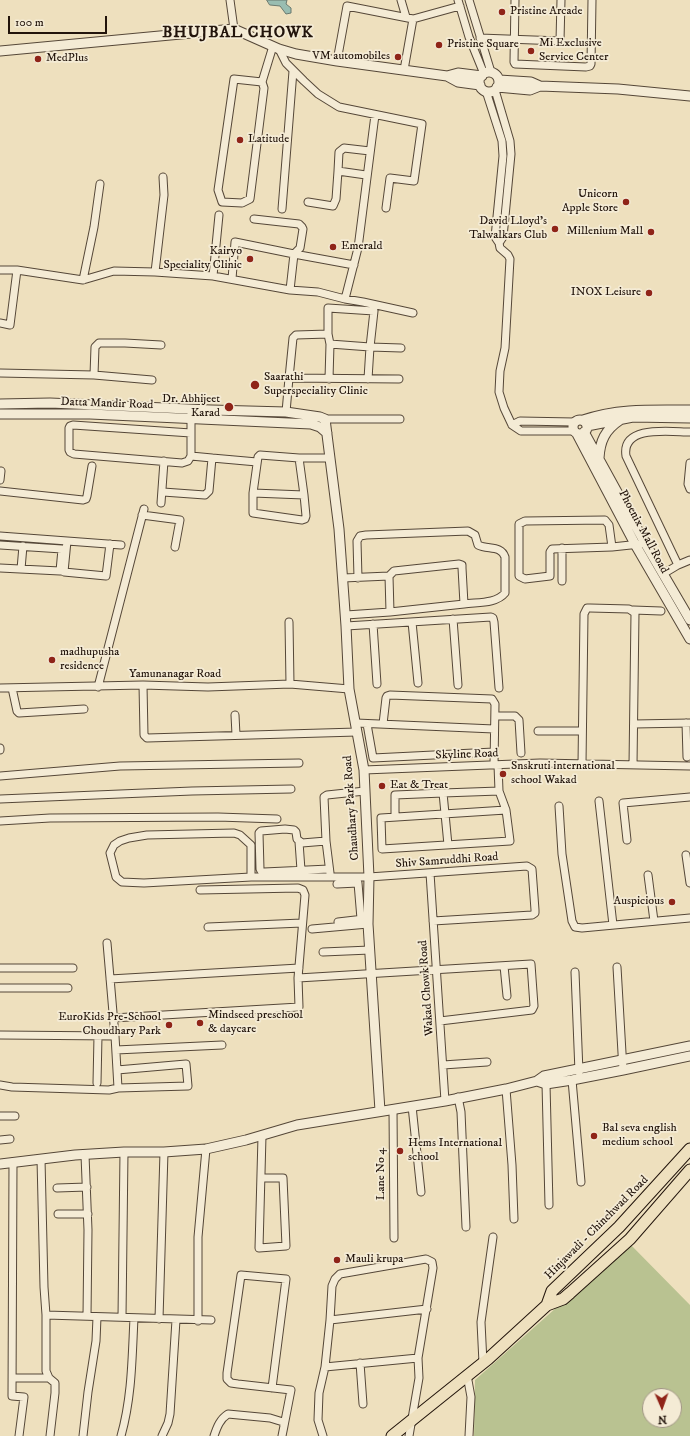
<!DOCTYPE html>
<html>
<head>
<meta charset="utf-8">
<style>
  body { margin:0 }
  #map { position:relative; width:690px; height:1436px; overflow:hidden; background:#eee0be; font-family:"IM FELL DW Pica",serif }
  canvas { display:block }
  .north { position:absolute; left:642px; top:1388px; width:40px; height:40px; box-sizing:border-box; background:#f4ebd5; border:1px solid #a09584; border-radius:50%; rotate:178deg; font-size:11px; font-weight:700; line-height:16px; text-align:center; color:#22140b }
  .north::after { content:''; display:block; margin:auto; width:14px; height:18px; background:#8f2418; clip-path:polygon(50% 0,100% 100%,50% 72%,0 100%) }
  .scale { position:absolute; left:8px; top:16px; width:99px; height:18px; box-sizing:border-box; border:2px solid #22140b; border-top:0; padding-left:5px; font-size:12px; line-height:14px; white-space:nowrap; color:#22140b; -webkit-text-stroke:3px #f4ebd5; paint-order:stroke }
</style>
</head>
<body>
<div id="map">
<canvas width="690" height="1436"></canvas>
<div class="north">N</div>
<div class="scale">100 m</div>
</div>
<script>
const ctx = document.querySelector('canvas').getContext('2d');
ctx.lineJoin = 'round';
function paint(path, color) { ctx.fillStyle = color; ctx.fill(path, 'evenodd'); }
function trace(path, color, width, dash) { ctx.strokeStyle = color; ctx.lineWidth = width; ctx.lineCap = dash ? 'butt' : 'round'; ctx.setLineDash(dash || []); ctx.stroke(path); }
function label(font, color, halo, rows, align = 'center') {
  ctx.font = font + ' "IM FELL DW Pica",serif'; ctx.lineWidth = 3.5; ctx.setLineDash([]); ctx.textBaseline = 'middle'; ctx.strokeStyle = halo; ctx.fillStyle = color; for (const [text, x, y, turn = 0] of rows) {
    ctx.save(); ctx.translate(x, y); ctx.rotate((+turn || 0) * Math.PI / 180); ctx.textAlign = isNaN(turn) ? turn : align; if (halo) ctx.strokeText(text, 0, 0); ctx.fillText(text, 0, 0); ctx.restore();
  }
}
const green = new Path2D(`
  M 629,1243 L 690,1305 L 690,1436 L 474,1436 L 475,1380 ZM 650,1396 L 674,1396 L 674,1420 L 650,1420 Z`);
const water = new Path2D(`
  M 267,0 L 287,0 L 286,4 L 291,8 L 291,13 L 286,14 L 280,6 L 270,5 Z`);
const minor = new Path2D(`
  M 230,0 L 234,29
  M 401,0 L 406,17
  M 458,0 L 469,37 L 484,74
  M 469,0 L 491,72
  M 515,0 L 514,62 L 515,64 L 586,67 L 590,66 L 591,64 L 592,0
  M 480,38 L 560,41 L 561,0
  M 279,49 L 286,63 L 304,81 L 318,94 L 339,107 L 422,124 L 414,181 L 390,178 L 386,208
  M 337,61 L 347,6 L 413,19
  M 404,70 L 413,19 L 460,6
  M 262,82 L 264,88 L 250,199 L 242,203 L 222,202 L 218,190 L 234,79 L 262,82 L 273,46
  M 486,91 L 502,141 L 503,156 L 495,237 L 499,243 L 503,237 L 511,154 L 510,141 L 495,90
  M 366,175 L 338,171 L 339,152 L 344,148 L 370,151
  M 308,202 L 333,206 L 336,199 L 338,171
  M 282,209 L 293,71
  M 499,243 L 500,248 L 508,255 L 510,259 L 505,348 L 500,371 L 499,392 L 504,408 L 512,425
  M 0,270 L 17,270 L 83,280 L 114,271 L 155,272 L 213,276 L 290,290 L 318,292 L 345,299 L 363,302 L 413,313
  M 155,272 L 164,195 L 163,177
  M 213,276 L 219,215
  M 232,279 L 235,242 L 294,254 L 300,248 L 303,229 L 302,227 L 299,224 L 254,219
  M 83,280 L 94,227 L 100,184
  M 290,290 L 294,254 L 354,265
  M 345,299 L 358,248 L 375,115
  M 0,323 L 10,325 L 17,270
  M 328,334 L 328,308 L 374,311 L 370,347 L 330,344
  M 0,373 L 94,375 L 152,380
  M 94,375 L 95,347 L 99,343 L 125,343 L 161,345
  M 289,378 L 293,338 L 296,335 L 328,334 L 330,344 L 329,379
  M 368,379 L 370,347 L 401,348
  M 191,410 L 191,433
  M 286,412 L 289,378 L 399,379
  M 325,419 L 400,419
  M 574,431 L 521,431 L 512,425 L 520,421 L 574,422
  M 191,456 L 191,433 L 73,425 L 70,426 L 69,428 L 69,450 L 70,452 L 74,454 L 182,463 L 188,461 L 191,456 L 212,458
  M 299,458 L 304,495
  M 690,463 L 688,484 L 690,489
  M 0,480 L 1,471
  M 0,491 L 83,500 L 86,499 L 87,496 L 92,466
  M 163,492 L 205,495 L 209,491 L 212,458 L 257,462
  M 253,493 L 253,513 L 302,520 L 305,519 L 306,516 L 304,495 L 253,493 L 258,457 L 260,455 L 299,458 L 329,458
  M 161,503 L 164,461
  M 142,515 L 180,520 L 175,547
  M 0,536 L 121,545
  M 67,541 L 64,572 L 106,576 L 110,544
  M 0,545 L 62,549 L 60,571 L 0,568
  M 612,547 L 609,525 L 605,520 L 525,521 L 519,524 L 519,576 L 525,579 L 550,576 L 550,552 L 552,549 L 612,547 L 640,544
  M 678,565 L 626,456 C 621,424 672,432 690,432
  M 21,569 L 23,546
  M 663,574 L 678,565 L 690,560
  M 389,576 L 390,612
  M 343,578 L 389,576 L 394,571 L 459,564 L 462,565 L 462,568 L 464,604 L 390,612 L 346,615
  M 358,578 L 357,541 L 360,536 L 366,535 L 468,531 L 475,535 L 478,545 C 488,550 501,545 505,557 L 505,593 C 496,604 477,602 464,604
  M 562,581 L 562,548
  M 633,610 L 661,611
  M 453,619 L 458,685
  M 289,622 L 290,684
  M 412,622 L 418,683
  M 373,624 L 377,684
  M 346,626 L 491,617 L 493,618 L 494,622 L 499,688
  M 143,685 L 144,735 L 147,738 L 357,732
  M 98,687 L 144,509
  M 0,688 L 143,685 L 208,687 L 290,684 L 349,689
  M 12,688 L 17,711 L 19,713 L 84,709
  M 235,715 L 236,735
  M 495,716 L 515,716 L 519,720 L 521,753
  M 356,723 L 494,729
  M 686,723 L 687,757
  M 367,724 L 373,758 L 494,752
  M 383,724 L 386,698 L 387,696 L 390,695 L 492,699 L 495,704 L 494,765
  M 634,724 L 690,723
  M 538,731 L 582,731
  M 0,748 L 0,750
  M 582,764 L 584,614 L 587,608 L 590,608 L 629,609 L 635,613 L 633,765
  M 498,765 L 499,791 L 506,810 L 510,841 L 382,849 L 381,818 L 506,810
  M 364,770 L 540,763 L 690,766
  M 0,776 L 120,766 L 299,763
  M 443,793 L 499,791
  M 0,799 L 192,791 L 291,789
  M 599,801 L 613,925
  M 559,806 L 562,854 L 572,921 L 575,927 L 582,928 L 690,918
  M 395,817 L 395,795 L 443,793 L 448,845
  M 0,821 L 50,818 L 218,817 L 277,819
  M 627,840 L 623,803 L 690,797
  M 326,841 L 302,843 L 297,839 L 296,832 L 294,830 L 285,829 L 261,831 L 259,833 L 260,869 L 261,871 L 264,872 L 329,869
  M 299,842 L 301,870
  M 686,855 L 690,883
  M 330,873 L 326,841 L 324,797 L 327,795 L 365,791
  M 430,873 L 445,1101
  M 648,875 L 654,921
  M 251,877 L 251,845 L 240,835 L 234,833 L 147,835 L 129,838 L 120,841 L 114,845 L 110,853 L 116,877 L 122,882 L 144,883 L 251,877 L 369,877 L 527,866 L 532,869 L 535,910 L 535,913 L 532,915 L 433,921
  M 337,884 L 358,883 L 361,919
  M 338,922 L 364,919
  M 208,927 L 302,923
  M 312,929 L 368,924
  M 323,952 L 370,950
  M 504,966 L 507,996
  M 617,967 L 623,1070
  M 0,968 L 73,968
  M 575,972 L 579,1072
  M 298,978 L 531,964 L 534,1006 L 532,1010 L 440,1021
  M 110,979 L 299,968
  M 0,988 L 68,988
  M 113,1018 L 299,1007 L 298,978 L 305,895 L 303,890 L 298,888 L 200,890
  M 0,1035 L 115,1036
  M 116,1050 L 222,1045
  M 443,1065 L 487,1062
  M 117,1070 L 186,1064 L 188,1086 L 118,1088
  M 572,1080 L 581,1182
  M 97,1083 L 98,1036
  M 546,1084 L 549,1205
  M 0,1085 L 12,1087 L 109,1090 L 118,1088 L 115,1036 L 107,943
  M 506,1089 L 512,1165 L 514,1219
  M 458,1097 L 461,1112 L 466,1227
  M 412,1106 L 421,1192
  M 393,1109 L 394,1238
  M 0,1116 L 15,1116
  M 0,1140 L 10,1139
  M 85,1155 L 88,1230 L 87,1316
  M 41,1159 L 44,1287 L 46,1315 L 46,1371 L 49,1378
  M 13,1162 L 12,1396 L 24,1397 L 19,1436
  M 261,1178 L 283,1178 L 286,1246 L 259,1248 L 262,1136
  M 57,1188 L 87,1187
  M 58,1214 L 88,1214
  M 46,1315 L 211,1320
  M 122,1317 L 124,1152
  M 159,1319 L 164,1152
  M 330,1320 L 427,1309
  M 198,1321 L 198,1237 L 206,1149
  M 360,1363 L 363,1404
  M 483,1363 L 481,1322 L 493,1237
  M 325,1367 L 418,1358
  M 467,1375 L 471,1397 L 469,1436
  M 13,1378 L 49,1378 L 55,1383 L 55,1393 L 50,1436
  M 272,1388 L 286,1279 L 241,1275 L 227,1373 L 227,1379 L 231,1383 L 238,1384 L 291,1390 L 284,1426
  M 83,1436 L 88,1392 L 96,1341 L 97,1317
  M 121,1436 C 132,1397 132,1358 134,1318
  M 162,1436 L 168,1423 L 170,1414 L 176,1320
  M 214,1436 C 217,1427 220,1419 228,1414 L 270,1418 L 283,1422 L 284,1426 L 282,1436
  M 323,1436 L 318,1420 L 319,1393 L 325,1367 L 330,1320 L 332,1286 L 335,1279 L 340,1274 L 426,1259 L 432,1262 L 433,1268 L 418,1358 L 419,1378 L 409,1436`);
const tertiary = new Path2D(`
  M 0,51 L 234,29 L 279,49 L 296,54 L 337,61 L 447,76 L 458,82 L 480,85
  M479 82a10 10 0 1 1 20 0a10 10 0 1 1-20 0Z
  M 447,76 L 458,73 L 482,76
  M 499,80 L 531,82 L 540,86 L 618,89 L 690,96
  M 497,87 L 530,90 L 540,86
  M 0,404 L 50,403 L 211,410 L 286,412 L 320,417 L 325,419 L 339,529 L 346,626 L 349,689 L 364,770 L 369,877 L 368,924 L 380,1111
  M 0,414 L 90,414 L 311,424 L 320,427 L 327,433
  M573 427a7 7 0 1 1 14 0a7 7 0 1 1-14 0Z
  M 583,420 C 619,408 652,410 690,410
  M 587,426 L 633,417 L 690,418
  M 584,432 L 645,543 L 690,620
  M 577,434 L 636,546 L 690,639
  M 599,458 C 600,441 605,430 620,420
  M 537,1081 L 546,1084 L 572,1080 L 623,1070 L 690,1056
  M 0,1164 L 75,1155 L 124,1152 L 164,1152 L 206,1149 L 246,1140 L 297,1125 L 445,1101 L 506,1089 L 537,1081 L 544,1076 L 690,1046`);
const primary = new Path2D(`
  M 547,1305 L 552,1291 L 619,1227 L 690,1149
  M 392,1436 L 488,1359 L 547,1305 L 563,1299 L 570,1293 L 630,1239 L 690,1170`);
const markers = [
  [502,12,4,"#8f2418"],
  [439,45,4,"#8f2418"],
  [531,51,4,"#8f2418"],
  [398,57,4,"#8f2418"],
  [38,59,4,"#8f2418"],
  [240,140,4,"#8f2418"],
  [626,202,4,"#8f2418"],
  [555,229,4,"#8f2418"],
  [651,232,4,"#8f2418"],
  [333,247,4,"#8f2418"],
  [250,259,4,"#8f2418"],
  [649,293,4,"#8f2418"],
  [255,385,5,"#8f2418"],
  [229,407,5,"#8f2418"],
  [52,660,4,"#8f2418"],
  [503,774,4,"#8f2418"],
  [382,786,4,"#8f2418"],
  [672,902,4,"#8f2418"],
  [200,1023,4,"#8f2418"],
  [169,1025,4,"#8f2418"],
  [594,1136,4,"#8f2418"],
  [400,1151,4,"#8f2418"],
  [337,1260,4,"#8f2418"]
];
const poiNames = [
  ["Pristine Arcade",510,12],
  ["Mi Exclusive",539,44],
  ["Service Center",539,58],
  ["Pristine Square",447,45],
  ["VM automobiles",390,57,"right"],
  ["MedPlus",46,59],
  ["Latitude",248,140],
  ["Unicorn",618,195,"right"],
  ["Apple Store",618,209,"right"],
  ["David Lloyd's",547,222,"right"],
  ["Talwalkars Club",547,236,"right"],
  ["Millenium Mall",643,232,"right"],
  ["Emerald",341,247],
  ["Kairyo",242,252,"right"],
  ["Speciality Clinic",242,266,"right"],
  ["INOX Leisure",641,293,"right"],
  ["Saarathi",264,378],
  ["Superspeciality Clinic",264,392],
  ["Dr. Abhijeet",220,400,"right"],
  ["Karad",220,414,"right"],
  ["madhupusha",60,653],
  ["residence",60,667],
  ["Snskruti international",511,767],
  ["school Wakad",511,781],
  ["Eat & Treat",390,786],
  ["Auspicious",664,902,"right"],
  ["Mindseed preschool",208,1016],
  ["& daycare",208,1030],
  ["EuroKids Pre-School",161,1018,"right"],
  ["Choudhary Park",161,1032,"right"],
  ["Bal seva english",602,1129],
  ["medium school",602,1143],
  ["Hems International",408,1144],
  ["school",408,1158],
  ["Mauli krupa",345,1260]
];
const streetNames = [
  ["Datta Mandir Road",107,404,2],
  ["Phoenix Mall Road",643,532,62],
  ["Yamunanagar Road",175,675],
  ["Skyline Road",467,755,-2],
  ["Chaudhary Park Road",352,808,-94],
  ["Shiv Samruddhi Road",447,861,-4],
  ["Wakad Chowk Road",427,988,-94],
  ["Lane No 4",382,1174,-90],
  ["Hinjawadi - Chinchwad Road",597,1228,-45]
];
const districtNames = [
  ["BHUJBAL CHOWK",238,34]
];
paint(green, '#b9c291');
paint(water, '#99bdb1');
trace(water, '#69796f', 1);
trace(minor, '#554738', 9);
trace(tertiary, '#554738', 11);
trace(primary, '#22140b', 13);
trace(minor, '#f4ebd5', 7);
trace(tertiary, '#f4ebd5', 9);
trace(primary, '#eee0be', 11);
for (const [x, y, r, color] of markers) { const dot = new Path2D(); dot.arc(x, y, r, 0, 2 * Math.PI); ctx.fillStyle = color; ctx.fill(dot); trace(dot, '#f4ebd5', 1.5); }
label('12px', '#22140b', '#f4ebd5', poiNames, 'left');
label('12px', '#22140b', '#f4ebd5', streetNames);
ctx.letterSpacing = '1px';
label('bold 16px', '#22140b', '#f4ebd5', districtNames);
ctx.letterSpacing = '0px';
</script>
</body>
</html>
